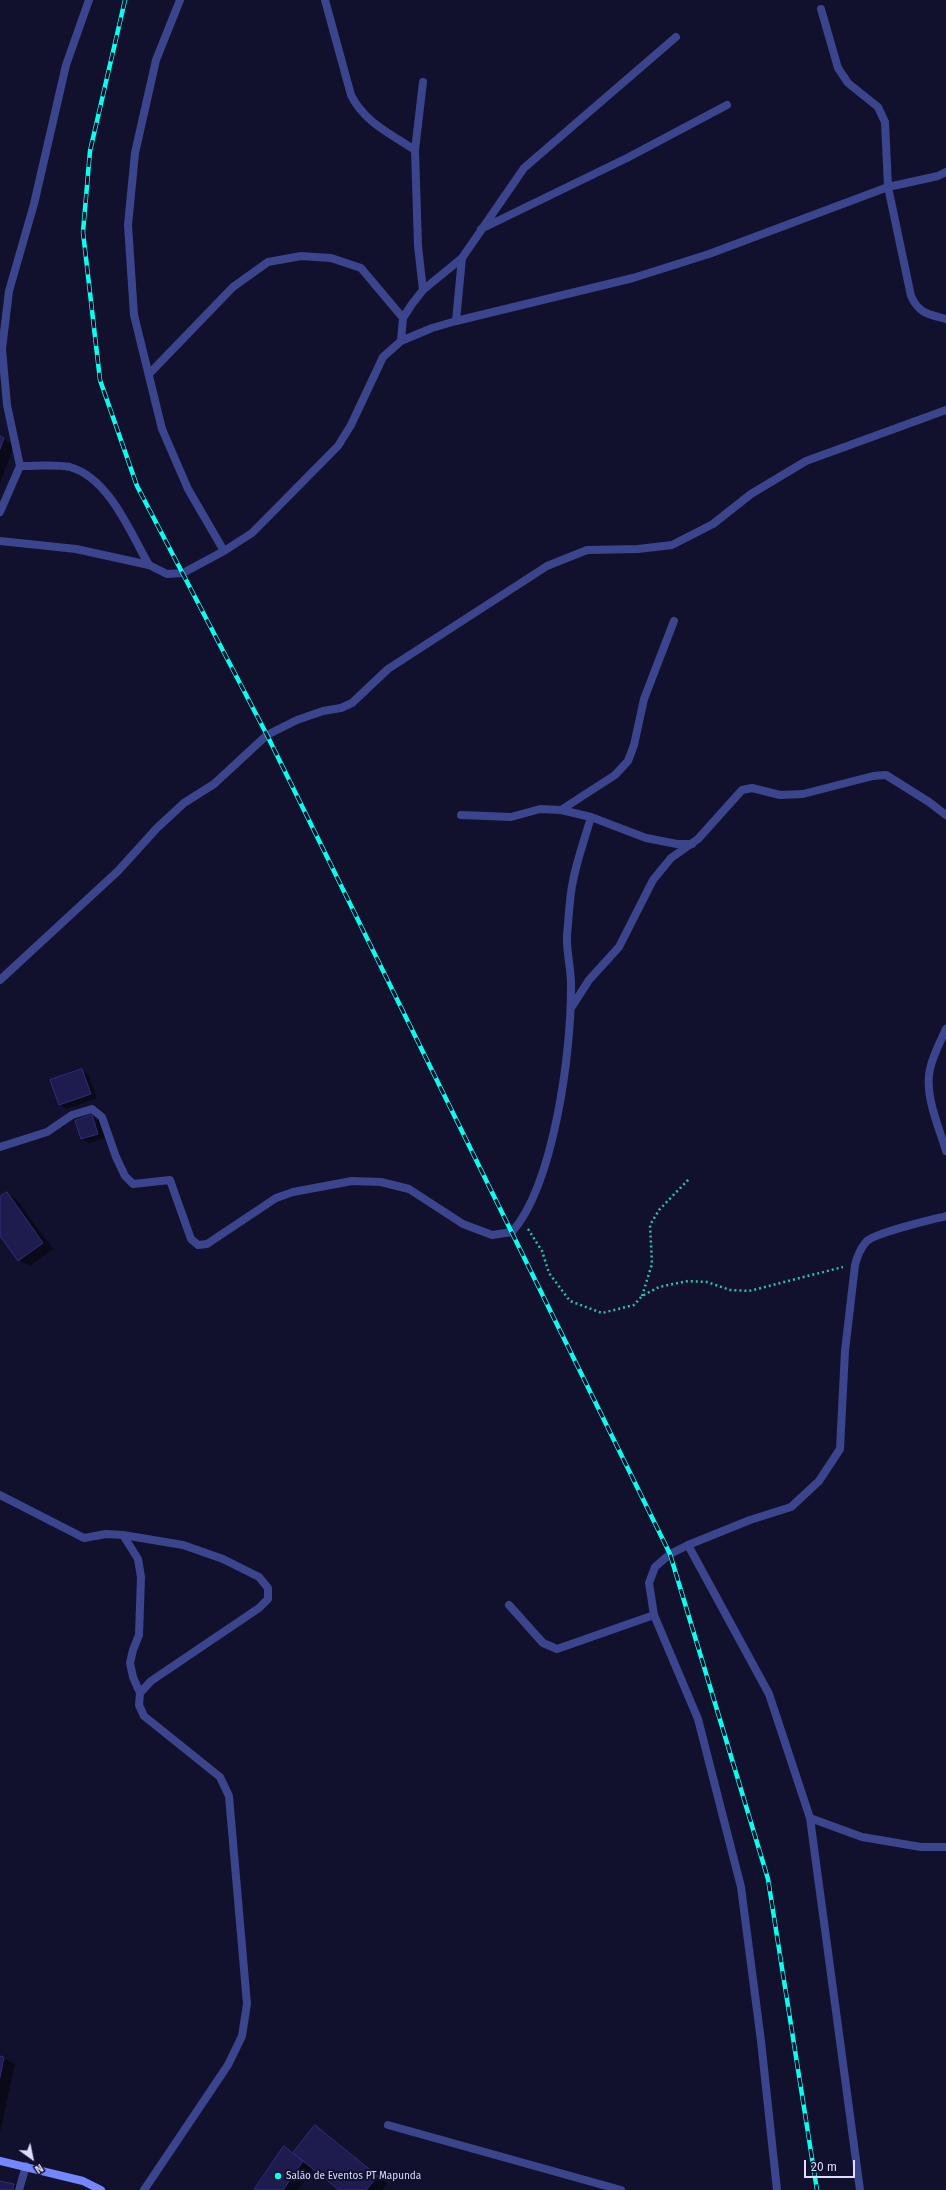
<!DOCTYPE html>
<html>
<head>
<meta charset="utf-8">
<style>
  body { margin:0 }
  #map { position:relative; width:946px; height:2190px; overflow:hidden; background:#11112d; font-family:"Fira Sans",sans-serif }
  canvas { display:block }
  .north { position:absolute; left:12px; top:2138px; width:40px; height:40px; -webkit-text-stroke:3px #11112d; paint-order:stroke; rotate:147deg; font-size:11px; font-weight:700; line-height:16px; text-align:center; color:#dddeff }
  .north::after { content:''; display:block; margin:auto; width:14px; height:18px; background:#dddeff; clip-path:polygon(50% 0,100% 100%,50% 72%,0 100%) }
  .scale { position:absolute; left:804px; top:2160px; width:51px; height:18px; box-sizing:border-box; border:2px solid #dddeff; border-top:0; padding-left:5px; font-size:12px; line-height:14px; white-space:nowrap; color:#dddeff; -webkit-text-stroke:3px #11112d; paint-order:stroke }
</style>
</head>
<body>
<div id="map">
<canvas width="946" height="2190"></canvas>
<div class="north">N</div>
<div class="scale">20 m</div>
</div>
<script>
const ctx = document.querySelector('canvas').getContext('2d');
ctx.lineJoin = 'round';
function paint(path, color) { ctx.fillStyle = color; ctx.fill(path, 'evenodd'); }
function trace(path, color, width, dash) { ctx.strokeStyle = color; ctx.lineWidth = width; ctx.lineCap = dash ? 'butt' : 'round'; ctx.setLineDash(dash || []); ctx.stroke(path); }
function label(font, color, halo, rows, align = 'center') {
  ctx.font = font + ' "Fira Sans",sans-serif'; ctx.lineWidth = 4; ctx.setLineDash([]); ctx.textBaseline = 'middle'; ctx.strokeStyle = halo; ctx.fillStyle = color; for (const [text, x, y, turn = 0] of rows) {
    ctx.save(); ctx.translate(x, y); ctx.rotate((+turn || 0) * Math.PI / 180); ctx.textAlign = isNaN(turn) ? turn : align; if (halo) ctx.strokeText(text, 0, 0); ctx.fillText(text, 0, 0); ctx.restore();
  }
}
const shadow = new Path2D(`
  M 0,437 L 14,445 L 0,484 Z
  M 81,1070 L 88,1074 L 97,1098 L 67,1109 L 60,1105 L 51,1081 Z
  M 92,1117 L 99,1121 L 105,1138 L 89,1143 L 82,1139 Z
  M 7,1193 L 17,1200 L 53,1249 L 30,1266 L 19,1260 L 0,1234 L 0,1198 Z
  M 0,2057 L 15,2064 L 0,2133 Z
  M 315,2127 L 326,2133 L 388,2183 L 382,2190 L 340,2190 L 313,2168 L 298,2190 L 255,2190 L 285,2147 L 294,2152 Z
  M 0,2182 L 14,2185 L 23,2190 L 0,2190 Z`);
const building = new Path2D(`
  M 0,436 L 4,438 L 0,449 Z
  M 82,1069 L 91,1094 L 59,1105 L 50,1080 Z
  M 92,1115 L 98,1134 L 81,1139 L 75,1121 Z
  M 7,1192 L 43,1243 L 18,1261 L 0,1236 L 0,1197 Z
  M 0,2056 L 4,2057 L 0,2077 Z
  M 315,2125 L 378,2176 L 366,2190 L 339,2190 L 293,2153 Z
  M 284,2146 L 303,2161 L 283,2190 L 254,2190 Z
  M 0,2181 L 14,2184 L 13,2190 L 0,2190 Z`);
const path = new Path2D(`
  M 528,1229 L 542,1251 L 549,1273 L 570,1301 L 602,1313 L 634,1305 L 642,1296 L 659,1287 L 688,1281 L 707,1282 L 730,1290 L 749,1291 L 843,1267
  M 642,1296 L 652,1264 L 650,1225 L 659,1210 L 689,1179`);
const lane = new Path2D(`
  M 481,229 L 627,158 L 727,105
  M 20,466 C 36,466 55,464 70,467 C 109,478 130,532 149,565
  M 561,810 L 615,775 L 628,761 L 634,745 L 644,699 L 674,621
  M 461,815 L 511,817 L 540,809 L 561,810 L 591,817 L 646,838 L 677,844 L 692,844
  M 571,1008 L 589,980 L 619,947 L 653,880 L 671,858 L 698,839 L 742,790 L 752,788 L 780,795 L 803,794 L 873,776 L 886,775 L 929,802 L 946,815
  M 0,1147 L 47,1132 L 72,1115 L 92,1109 L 102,1117 L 116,1157 L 125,1176 L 133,1184 L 170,1180 L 191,1239 L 198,1245 L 207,1244 L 276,1198 L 293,1192 L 352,1181 L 381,1182 L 409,1189 L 463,1224 L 492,1235 L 512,1232 C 554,1184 571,1053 571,989 C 572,971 566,953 567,935 C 569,918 569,899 573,881 C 577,860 585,838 591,817
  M 509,1605 L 543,1643 L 557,1649 L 654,1615`);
const street = new Path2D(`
  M 180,0 L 156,60 L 135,153 L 128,225 L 134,315 L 162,429 L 188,489 L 224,551
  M 325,0 L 351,95 C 364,122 391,134 415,150
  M 821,9 L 838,68 L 848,83 L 878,107 L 885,122 L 888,187 L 911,296 C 919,314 929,314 946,319
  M 423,290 L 418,246 L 415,150 L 423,82
  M 456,321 L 462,258
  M 401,341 L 403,318 L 412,304 L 423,290 L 462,258 L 524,168 L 676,37
  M 149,374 L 233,287 L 268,262 L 301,256 L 331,258 L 361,268 L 403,318
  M 0,512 L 20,466 L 7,405 L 2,349 L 9,291 L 34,204 L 66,65 L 89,0
  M 0,541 L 76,549 L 149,565 L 167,574 L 183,573 L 224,551 L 252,533 L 338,446 L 351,425 L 383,357 L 401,341 L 432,328 L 456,321 L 633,278 L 709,254 L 888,187 L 938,176 L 946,172
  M 0,980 L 118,871 L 157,828 L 184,803 L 214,784 L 267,735 L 297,720 L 323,711 L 341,708 L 352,703 L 388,669 L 547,566 L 587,550 L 638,549 L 672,545 L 713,524 L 751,494 L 806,461 L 946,410
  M 946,1029 C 940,1042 933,1055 930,1069 C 924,1095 939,1127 946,1151
  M 0,1495 L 84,1538 L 106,1534 L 123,1535 L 183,1545 L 223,1559 L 259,1577 L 268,1588 L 268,1599 L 259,1608 L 151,1681 L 140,1693
  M 123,1535 L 138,1559 L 141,1577 L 139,1635 L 133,1650 L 130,1663 L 133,1677 L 140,1693 L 139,1705 L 144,1716 L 220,1777 L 229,1796 L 247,2004 L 242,2036 L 228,2065 L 144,2190
  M 688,1545 L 769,1694 L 810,1818 L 860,2190
  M 810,1818 L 862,1837 L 921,1847 L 946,1847
  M 388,2125 L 621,2190
  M 19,2190 L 26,2166
  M 777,2190 L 761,2041 L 741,1887 L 698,1719 L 654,1615 L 649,1583 L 655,1567 L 670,1554 L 688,1545 L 750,1520 L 791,1507 L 819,1481 L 840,1449 L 845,1351 L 855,1265 C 857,1257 860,1249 866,1242 C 874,1233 931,1220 946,1216`);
const secondary = new Path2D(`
  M 0,2161 L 83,2181 L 101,2190`);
const rail = new Path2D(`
  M 125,0 L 90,151 L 83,232 L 100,380 L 137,486 L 267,735 L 670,1554 L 768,1879 L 817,2190`);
const markers = [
  [278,2176,4,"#09ffef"]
];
const poiNames = [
  ["Salão de Eventos PT Mapunda",286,2176]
];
paint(shadow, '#0007');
paint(building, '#1e1c4e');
trace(building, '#302e7b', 1);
trace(path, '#2ec2a0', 2.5, [2, 3]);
trace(lane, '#3b458d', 8);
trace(street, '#3b458d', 8);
trace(secondary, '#7487ff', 8);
trace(rail, '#09ffef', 4.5);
trace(rail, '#11112d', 3, [9]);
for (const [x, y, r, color] of markers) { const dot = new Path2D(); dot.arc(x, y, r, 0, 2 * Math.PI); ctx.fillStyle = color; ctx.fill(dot); trace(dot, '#11112d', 1.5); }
label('10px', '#dddeff', '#11112d', poiNames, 'left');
</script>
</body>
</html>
